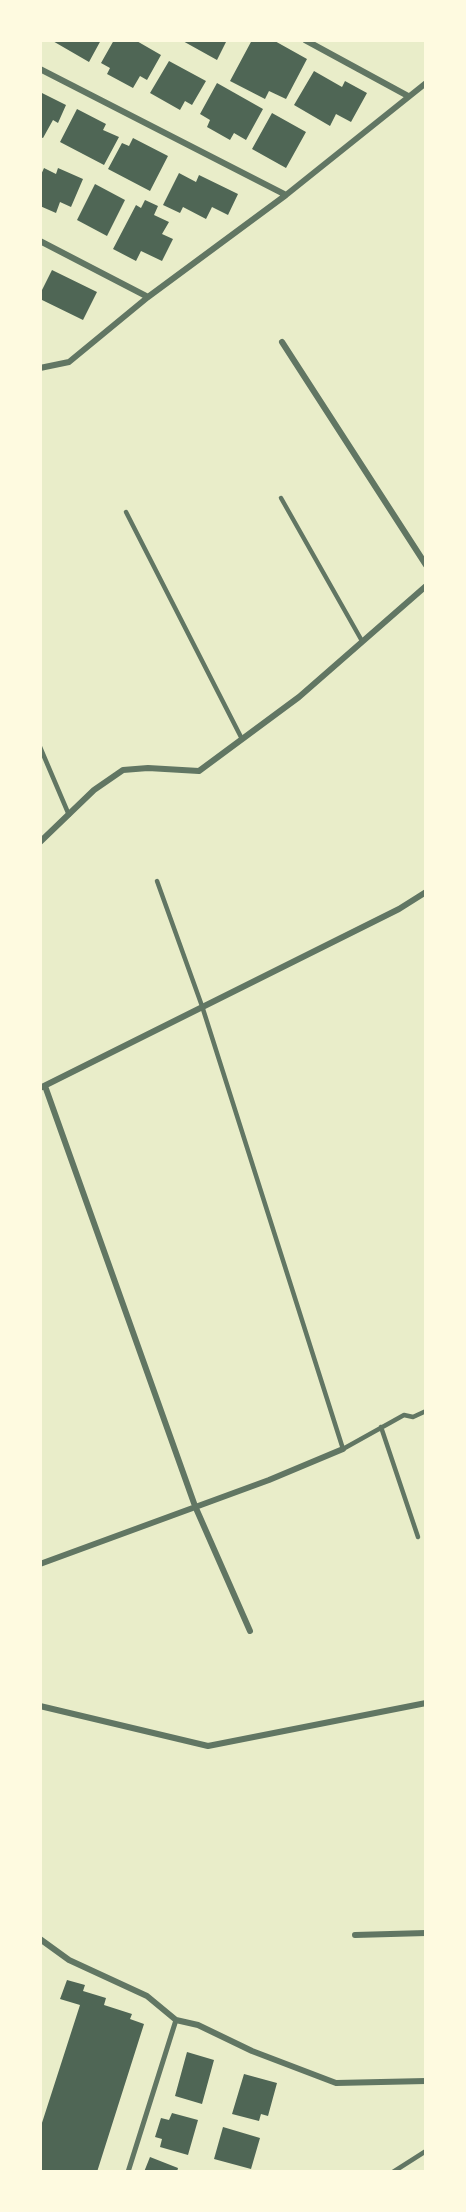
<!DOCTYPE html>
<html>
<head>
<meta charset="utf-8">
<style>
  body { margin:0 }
  #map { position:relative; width:466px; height:2212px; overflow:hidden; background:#e9edc9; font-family:Inter,sans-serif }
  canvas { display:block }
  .frame { position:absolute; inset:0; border:42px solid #fefae0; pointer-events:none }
</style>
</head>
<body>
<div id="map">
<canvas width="466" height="2212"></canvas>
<div class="frame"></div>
</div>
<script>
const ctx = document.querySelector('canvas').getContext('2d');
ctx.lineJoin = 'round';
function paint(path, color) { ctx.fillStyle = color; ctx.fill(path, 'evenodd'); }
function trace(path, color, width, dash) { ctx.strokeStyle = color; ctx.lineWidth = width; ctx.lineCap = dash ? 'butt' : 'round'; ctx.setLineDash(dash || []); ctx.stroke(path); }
const building = new Path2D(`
  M 51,40 L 101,40 L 89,62 Z
  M 114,40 L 135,40 L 161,55 L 147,80 L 140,76 L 133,88 L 107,74 L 110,68 L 101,63 Z
  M 181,40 L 227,40 L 217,60 Z
  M 252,40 L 273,40 L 307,59 L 286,99 L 269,91 L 265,99 L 230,81 Z
  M 169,61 L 206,81 L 192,105 L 185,101 L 180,110 L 150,93 Z
  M 314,71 L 342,87 L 345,81 L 367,93 L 351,122 L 336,114 L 330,126 L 294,105 Z
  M 217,83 L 263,109 L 246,140 L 234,133 L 230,140 L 207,127 L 210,120 L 200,114 Z
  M 40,92 L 66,105 L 58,123 L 53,120 L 43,138 L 40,137 Z
  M 77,109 L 106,124 L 103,130 L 119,137 L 104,165 L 60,142 Z
  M 272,113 L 306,132 L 286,168 L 252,149 Z
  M 133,138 L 168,156 L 150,191 L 108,169 L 122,143 L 129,146 Z
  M 44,168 L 56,174 L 58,168 L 83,179 L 71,207 L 60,202 L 56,213 L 40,206 L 40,177 Z
  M 179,173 L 196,182 L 199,175 L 238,194 L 228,215 L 212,207 L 206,219 L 183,207 L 180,213 L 163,205 Z
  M 95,184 L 125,200 L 107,236 L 77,220 Z
  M 145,200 L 158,206 L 154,215 L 169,222 L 162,234 L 173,239 L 162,261 L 141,251 L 136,261 L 113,249 L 136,205 L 141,208 Z
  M 52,270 L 97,292 L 83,320 L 40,299 L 40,294 Z
  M 67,1980 L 85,1985 L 83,1991 L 106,1998 L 104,2005 L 132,2014 L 130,2019 L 144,2024 L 97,2172 L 40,2172 L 40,2129 L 80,2005 L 60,1999 Z
  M 187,2052 L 214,2060 L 202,2104 L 175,2096 Z
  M 244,2074 L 277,2083 L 268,2116 L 261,2114 L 259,2121 L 232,2114 Z
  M 172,2113 L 198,2120 L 188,2155 L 160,2147 L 162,2139 L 155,2137 L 161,2118 L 169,2120 Z
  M 223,2127 L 260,2138 L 251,2169 L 214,2159 Z
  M 150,2157 L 178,2168 L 177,2172 L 144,2172 Z`);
const service = new Path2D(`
  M 281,498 L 362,641
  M 126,512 L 242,739
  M 40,747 L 69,815
  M 157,881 L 202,1006 L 343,1449 L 404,1415 L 413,1417 L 426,1411
  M 381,1427 L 418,1537
  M 393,2172 L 426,2151`);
const pedestrian = new Path2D(`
  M 128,2172 L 176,2020`);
const minor = new Path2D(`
  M 305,40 L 408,96
  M 40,69 L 286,195
  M 40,241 L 148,297
  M 282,342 L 426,565
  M 40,368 L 69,362 L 148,297 L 286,195 L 426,83
  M 40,842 L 94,790 L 123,770 L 148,768 L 199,771 L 299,697 L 426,586
  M 45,1086 L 195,1506 L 250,1631
  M 40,1088 L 399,909 L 426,892
  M 40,1564 L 269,1480 L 343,1449
  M 40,1706 L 208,1746 L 426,1703
  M 355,1935 L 426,1933
  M 40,1939 L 69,1960 L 147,1996 L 176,2020 L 198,2025 L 252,2051 L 336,2083 L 426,2081`);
paint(building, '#4f6655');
trace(service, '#617663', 4.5);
trace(pedestrian, '#617663', 5);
trace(minor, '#617663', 6);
</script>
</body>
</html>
